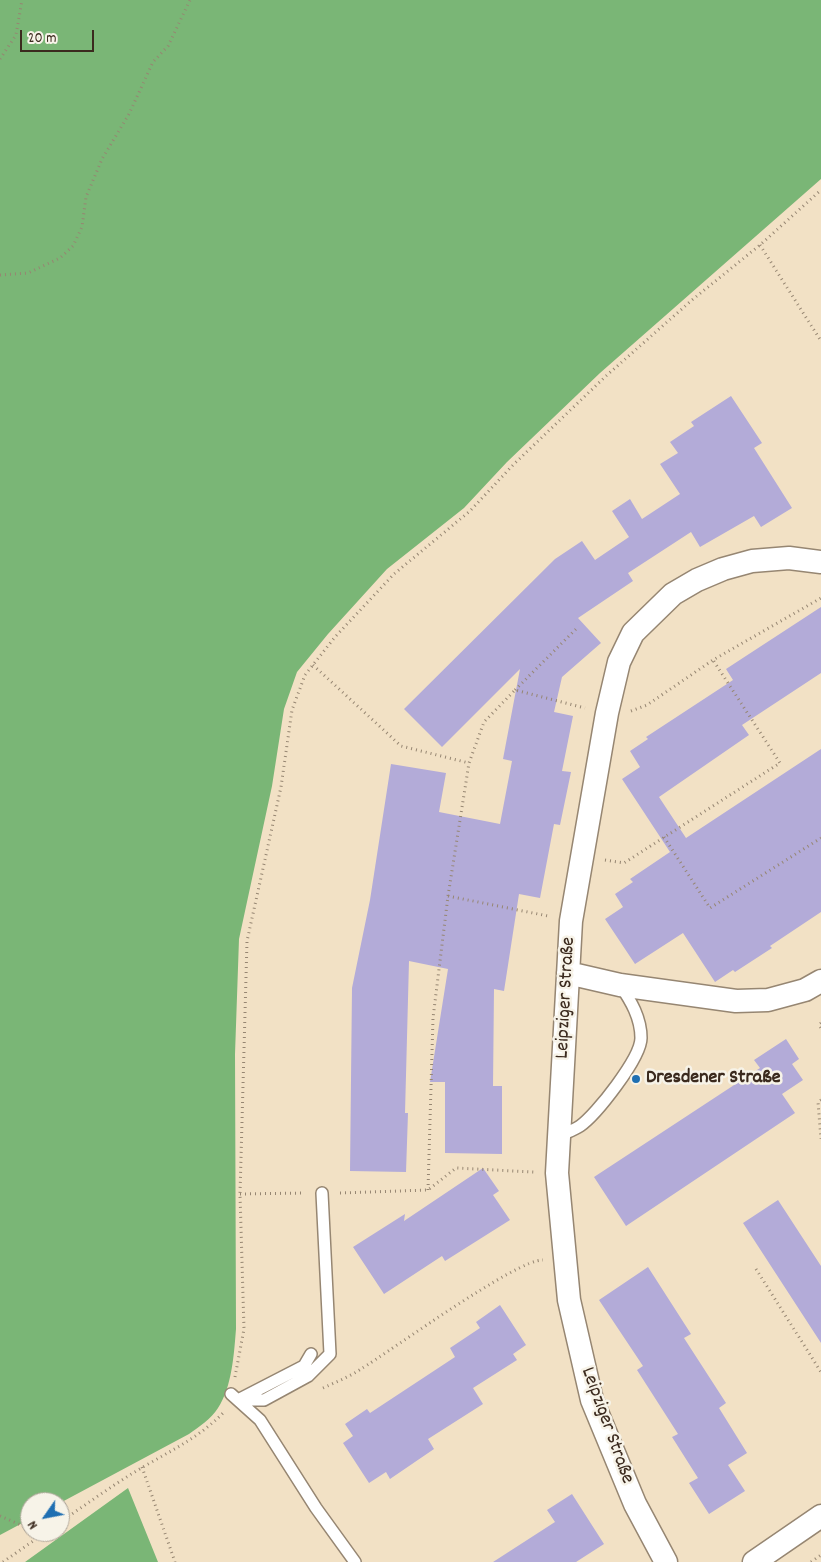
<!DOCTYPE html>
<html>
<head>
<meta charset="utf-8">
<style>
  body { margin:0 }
  #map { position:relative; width:821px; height:1562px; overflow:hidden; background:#f2e1c5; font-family:Dekko,sans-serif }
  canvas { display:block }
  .north { position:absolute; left:20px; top:1492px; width:50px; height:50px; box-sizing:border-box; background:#f7f3e8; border:1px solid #aca397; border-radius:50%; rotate:237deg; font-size:14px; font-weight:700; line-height:20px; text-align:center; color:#3b2a1e }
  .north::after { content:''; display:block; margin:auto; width:18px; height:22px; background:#1f6fb2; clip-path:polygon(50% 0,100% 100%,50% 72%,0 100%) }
  .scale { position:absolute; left:20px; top:30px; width:74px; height:22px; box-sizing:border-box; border:2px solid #3b2a1e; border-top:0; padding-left:6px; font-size:15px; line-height:18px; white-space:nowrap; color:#3b2a1e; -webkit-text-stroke:4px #f7f3e8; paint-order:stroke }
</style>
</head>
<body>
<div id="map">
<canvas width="821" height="1562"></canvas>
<div class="north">N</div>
<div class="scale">20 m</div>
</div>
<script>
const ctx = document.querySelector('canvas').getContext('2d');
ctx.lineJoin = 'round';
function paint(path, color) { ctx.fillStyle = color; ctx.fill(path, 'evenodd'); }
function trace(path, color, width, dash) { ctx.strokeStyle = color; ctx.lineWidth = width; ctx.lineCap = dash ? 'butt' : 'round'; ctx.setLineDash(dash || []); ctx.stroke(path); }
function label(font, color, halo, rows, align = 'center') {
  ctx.font = font + ' Dekko,sans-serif'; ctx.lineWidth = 5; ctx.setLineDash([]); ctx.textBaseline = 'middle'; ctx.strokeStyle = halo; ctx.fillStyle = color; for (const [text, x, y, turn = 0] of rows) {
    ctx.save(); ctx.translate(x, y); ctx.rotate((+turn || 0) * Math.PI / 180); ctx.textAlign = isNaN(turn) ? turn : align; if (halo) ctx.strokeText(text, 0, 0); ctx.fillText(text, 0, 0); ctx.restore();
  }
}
const forest = new Path2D(`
  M 0,0 L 821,0 L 821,179 L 600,373 L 507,462 L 464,508 L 387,569 L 328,634 L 297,672 L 284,709 L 272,786 L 239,939 L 235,1054 L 236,1329 C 234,1354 232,1387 218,1408 C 211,1419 199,1427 189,1434 L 60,1503 L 30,1502 L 30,1519 L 0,1535 Z
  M 128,1488 L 158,1562 L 25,1562 Z`);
const building = new Path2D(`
  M 731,396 L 762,443 L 754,448 L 792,508 L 761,527 L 754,516 L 700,547 L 691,532 L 628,573 L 633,581 L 578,618 L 601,643 L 562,677 L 554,712 L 573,716 L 562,771 L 571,772 L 560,825 L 554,824 L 540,898 L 519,894 L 504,991 L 494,989 L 493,1086 L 502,1086 L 502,1154 L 445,1153 L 445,1082 L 430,1082 L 448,969 L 409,961 L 405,1113 L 408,1113 L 406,1172 L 350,1171 L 352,988 L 370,900 L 391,764 L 446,773 L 439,812 L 500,824 L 512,761 L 503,759 L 520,669 L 442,747 L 404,709 L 555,559 L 582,541 L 595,560 L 629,537 L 612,511 L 630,499 L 642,519 L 680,494 L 660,464 L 678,453 L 670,442 L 694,426 L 691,422 Z
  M 821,607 L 821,673 L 742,725 L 749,735 L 659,797 L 686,838 L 821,749 L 821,912 L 770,946 L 772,948 L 735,972 L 733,970 L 715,982 L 683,933 L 635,964 L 605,919 L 623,907 L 615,894 L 633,882 L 630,879 L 670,852 L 622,779 L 640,767 L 630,751 L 648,739 L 646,737 L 733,680 L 726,669 Z
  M 786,1039 L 799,1059 L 792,1064 L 803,1080 L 782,1094 L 795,1113 L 626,1226 L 594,1177 L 760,1068 L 754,1060 Z
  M 483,1168 L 499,1191 L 493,1195 L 510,1220 L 445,1261 L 442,1256 L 384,1294 L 353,1247 L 405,1214 L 404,1221 Z
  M 778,1200 L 821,1266 L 821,1343 L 743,1223 Z
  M 648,1267 L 691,1334 L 684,1338 L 726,1403 L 719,1408 L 747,1453 L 728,1465 L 745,1491 L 709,1514 L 689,1483 L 698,1478 L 672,1437 L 678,1434 L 637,1370 L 643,1366 L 599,1300 Z
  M 500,1305 L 526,1345 L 513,1354 L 517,1360 L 473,1388 L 483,1404 L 428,1439 L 434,1449 L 390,1479 L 386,1472 L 369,1483 L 343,1443 L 353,1436 L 345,1424 L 367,1409 L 370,1413 L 455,1357 L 450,1348 L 480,1328 L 476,1322 Z
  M 572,1494 L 604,1544 L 576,1562 L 493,1562 L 555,1522 L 547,1510 Z`);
const path = new Path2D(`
  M 0,59 L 16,35 L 22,0
  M 760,245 L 821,341
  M 0,275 L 28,273 L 60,258 L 73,246 L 82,227 L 86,197 L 102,159 L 129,114 L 153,62 L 168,46 L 190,0
  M 313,665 L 401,746 L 469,763
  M 515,690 L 576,629
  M 631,711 L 647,705 L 713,660 L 821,598
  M 664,837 L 710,908 L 821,838
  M 605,860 L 624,863 L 780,763 L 713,660
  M 448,896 L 548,916
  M 821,1023 L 819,1025 L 821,1028
  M 821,1100 L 818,1102 L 821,1139
  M 428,1190 L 433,1018 L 448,896 L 469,763 L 484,722 L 515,690 L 585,708
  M 340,1193 L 428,1190 L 456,1168 L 534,1172
  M 240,1194 L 304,1193
  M 756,1269 L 821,1372
  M 235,1377 L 244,1329 L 240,1194 L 247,941 L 281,787 L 292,710 L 305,675 L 335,637 L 394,574 L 470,511 L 513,465 L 606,376 L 692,300 L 760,245 L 821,190
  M 323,1388 C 336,1382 349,1377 361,1369 C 392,1350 517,1259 543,1260
  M 142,1467 L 175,1562
  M 0,1516 L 30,1529
  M 60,1522 C 87,1504 114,1484 143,1467 C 172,1450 200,1437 224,1412
  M 3,1562 L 46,1532
  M 811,1562 L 821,1555`);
const service = new Path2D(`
  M 559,1136 C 565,1133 574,1130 580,1126 C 596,1115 641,1058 641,1038 C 641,1018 631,1001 620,985
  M 311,1354 L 304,1366 L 238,1400 L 264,1400 L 308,1376 L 330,1354 L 322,1193
  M 231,1394 L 260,1420 L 316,1508 L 355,1562`);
const minor = new Path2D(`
  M 568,973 L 620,985 L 736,1001 L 768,1000 L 805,990 L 821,981
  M 666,1562 L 635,1504 L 592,1400 L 569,1300 L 557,1173 L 571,921 L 607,713 L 619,662 L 633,633 L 673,594 L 697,580 L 723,569 L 752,561 L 789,558 L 821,562
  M 754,1562 L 821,1516`);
const markers = [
  [636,1079,5,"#1f6fb2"]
];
const streetNames = [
  ["Leipziger Straße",567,998,-87],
  ["Leipziger Straße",606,1426,70]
];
const poiNames = [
  ["Dresdener Straße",646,1079]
];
paint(forest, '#7ab676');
paint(building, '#b3abd8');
trace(service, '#968672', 14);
trace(minor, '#968672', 25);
trace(path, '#968672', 3, [1, 4]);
trace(service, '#fff', 11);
trace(minor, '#fff', 22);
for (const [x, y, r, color] of markers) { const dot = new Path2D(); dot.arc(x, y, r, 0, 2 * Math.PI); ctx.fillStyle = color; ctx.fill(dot); trace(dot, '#f7f3e8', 2); }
label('20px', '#3b2a1e', '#f7f3e8', streetNames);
label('bold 20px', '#3b2a1e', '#f7f3e8', poiNames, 'left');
</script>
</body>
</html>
